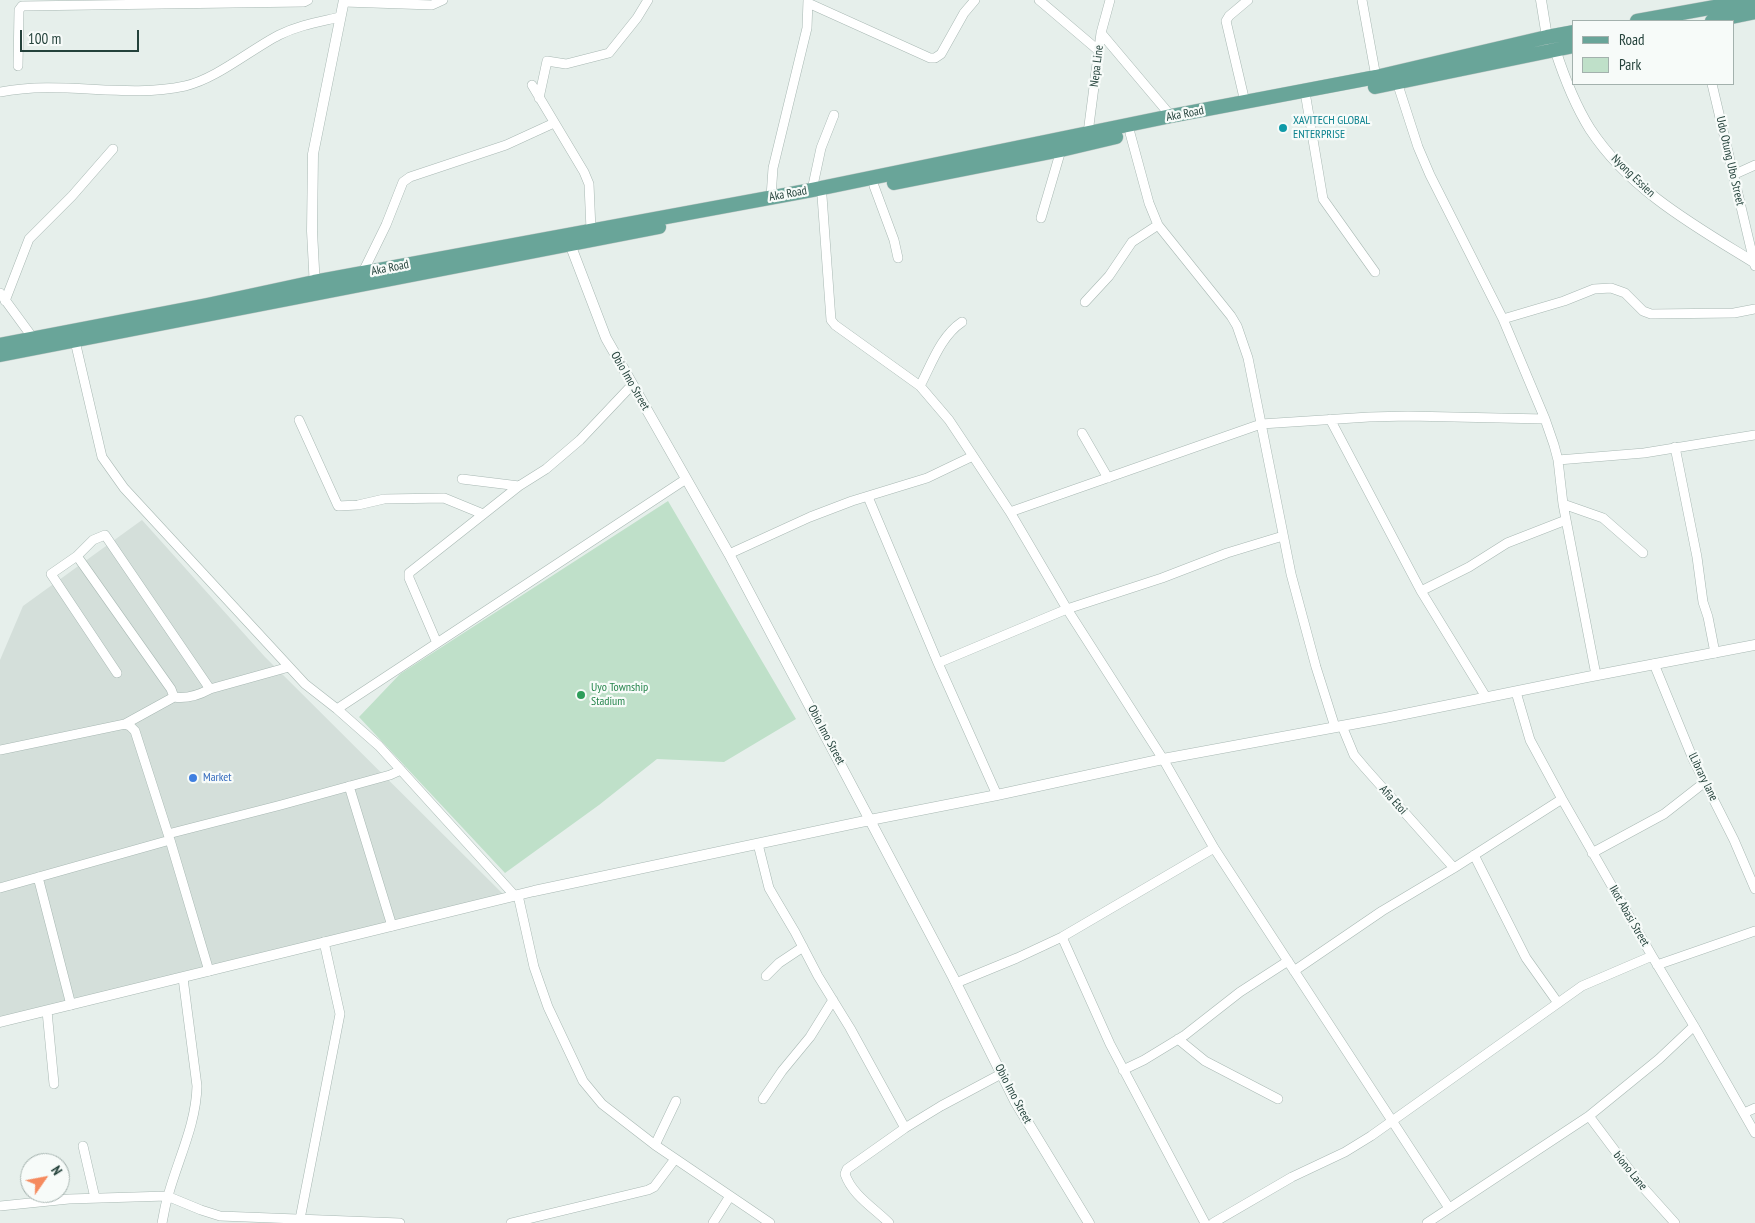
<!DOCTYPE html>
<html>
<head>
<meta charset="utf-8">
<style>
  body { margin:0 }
  #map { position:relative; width:1755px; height:1223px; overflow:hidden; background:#e6efeb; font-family:"PT Sans Narrow",sans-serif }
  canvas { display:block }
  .legend { position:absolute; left:1572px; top:20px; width:162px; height:65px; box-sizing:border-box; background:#f7fbf9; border:1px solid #a3b1ad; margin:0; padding:6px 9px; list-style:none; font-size:15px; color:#24423b }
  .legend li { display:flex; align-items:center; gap:10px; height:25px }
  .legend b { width:25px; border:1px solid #a3b1ad }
  .north { position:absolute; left:20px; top:1153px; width:50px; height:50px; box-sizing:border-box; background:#f7fbf9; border:1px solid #a3b1ad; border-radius:50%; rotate:57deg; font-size:14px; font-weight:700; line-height:20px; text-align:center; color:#24423b }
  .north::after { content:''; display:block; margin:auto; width:18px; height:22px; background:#f58a5e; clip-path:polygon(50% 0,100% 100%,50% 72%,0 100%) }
  .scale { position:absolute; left:20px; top:30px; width:119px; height:22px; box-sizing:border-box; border:2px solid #24423b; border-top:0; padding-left:6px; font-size:15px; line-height:18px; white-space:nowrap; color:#24423b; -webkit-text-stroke:4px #f7fbf9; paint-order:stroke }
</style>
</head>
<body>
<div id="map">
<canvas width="1755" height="1223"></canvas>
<ul class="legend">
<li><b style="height:6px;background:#69a599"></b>Road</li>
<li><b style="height:14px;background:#bfe0c9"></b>Park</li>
</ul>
<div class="north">N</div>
<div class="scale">100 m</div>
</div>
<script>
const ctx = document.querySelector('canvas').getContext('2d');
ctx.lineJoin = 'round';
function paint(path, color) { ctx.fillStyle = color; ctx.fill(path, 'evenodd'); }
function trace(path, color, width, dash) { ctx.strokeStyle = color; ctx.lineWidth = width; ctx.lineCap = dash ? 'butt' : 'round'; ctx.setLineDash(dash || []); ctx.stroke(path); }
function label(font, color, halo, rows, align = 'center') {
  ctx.font = font + ' "PT Sans Narrow",sans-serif'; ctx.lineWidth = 4.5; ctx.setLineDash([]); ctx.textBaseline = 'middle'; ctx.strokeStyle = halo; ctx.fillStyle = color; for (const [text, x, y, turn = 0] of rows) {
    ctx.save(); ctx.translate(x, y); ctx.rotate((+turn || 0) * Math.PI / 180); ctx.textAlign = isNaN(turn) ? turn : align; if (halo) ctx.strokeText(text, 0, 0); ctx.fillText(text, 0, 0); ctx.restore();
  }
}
const built = new Path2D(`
  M 142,520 L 265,657 L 505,896 L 0,1022 L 0,660 L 23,606 Z`);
const green = new Path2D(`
  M 668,501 L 796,719 L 724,762 L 657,759 L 599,805 L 505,873 L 359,717 L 400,674 Z`);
const minor = new Path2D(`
  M 1039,0 L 1099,51
  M 1362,0 L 1376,77
  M 344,2 L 432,5 L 443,0
  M 808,3 L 930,58 L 935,58 L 941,54 L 964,13 L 975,0
  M 1101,33 L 1171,116
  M 18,66 L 19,10 L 22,6 L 304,2 L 308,0
  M 1397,82 L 1418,147 L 1430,175 L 1503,319 L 1545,419 L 1554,445 L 1558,460 L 1563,504 L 1596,675
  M 1712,84 L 1755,266
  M 532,85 L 584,172 L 589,184 L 591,230
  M 0,92 C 63,80 124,99 185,86 C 216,79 250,50 279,35 C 299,25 319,22 340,17
  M 539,98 L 547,61 L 566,64 L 609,53 L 637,18 L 648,0
  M 1306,98 L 1323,199 L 1375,272
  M 1245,102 L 1226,21 L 1229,16 L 1248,0
  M 1088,133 L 1101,33 L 1110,0
  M 1130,133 L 1149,203 L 1158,225 L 1231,316 L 1237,326 L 1248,358 L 1291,574 L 1316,667 L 1335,727
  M 1733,175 L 1755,165
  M 874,186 L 894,240 L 898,258
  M 812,190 L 821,148 L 834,115
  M 822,196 L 831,320 L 835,325 L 920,386 L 949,420 L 973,456 L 1010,512 L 1067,609 L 1163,759 L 1214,848 L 1449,1208
  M 771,197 L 773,168 L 807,28 L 808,0
  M 1041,218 L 1061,150
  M 362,274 L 386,225 L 403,182 L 410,177 L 506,145 L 554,123
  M 0,293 L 33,338
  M 5,301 L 29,239 L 72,196 L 113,149
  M 1085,302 L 1109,276 L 1132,242 L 1158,225
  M 1503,319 L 1564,301 L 1594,289 L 1611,288 L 1625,293 L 1643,311 L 1651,314 L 1734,313 L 1755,309
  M 75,341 L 102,457 L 124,488 L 305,684 L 337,709 L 379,746 L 515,896 L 518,895 L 534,967 L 548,1007 L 583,1081 L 602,1104 L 655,1145 L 770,1223
  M 920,386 C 932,363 941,336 962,322
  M 1330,419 L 1421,591 L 1486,697
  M 299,420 L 338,506 L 358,505 L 384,499 L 444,498 L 483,514
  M 1082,433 L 1108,478
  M 1675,447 L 1697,557 L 1703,602 L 1708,617 L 1715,653
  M 1558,460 L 1644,453 L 1755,435
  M 462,479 L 519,486
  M 868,497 L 938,663 L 997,795
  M 1563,504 L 1603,518 L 1643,553
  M 1010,512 L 1261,424 L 1369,417 L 1408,416 L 1545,419
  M 729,554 L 810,517 L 852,501 L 927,478 L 973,456
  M 77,556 L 171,689 L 174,697
  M 1421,591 L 1469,567 L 1507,543 L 1566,520
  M 437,643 L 409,578 L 409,573 L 519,486 L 546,469 L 580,440 L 632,385
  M 938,663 L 1067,609 L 1162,578 L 1227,553 L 1283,536
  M 1654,664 L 1693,759 L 1734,840 L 1755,889
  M 117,673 L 51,574 L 77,556 L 93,540 L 105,535 L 210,689
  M 1516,692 L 1530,740 L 1562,799 L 1652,956 L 1694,1026 L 1755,1133
  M 337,709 L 686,479
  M 125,724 L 174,697 C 186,699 199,695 210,689 L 289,667
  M 1342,726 L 1354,755 L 1365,768 L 1454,868
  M 0,750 L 125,724 L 130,726 L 135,731 L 170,840 L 209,971
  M 349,786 L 392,926
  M 168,834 L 281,805 L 390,775 L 401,770
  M 758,844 L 769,888 L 776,900 L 795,932 L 818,976 L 850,1028 L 905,1128
  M 1592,853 L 1664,814 L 1705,782
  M 1474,855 L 1526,958 L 1558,1003
  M 38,877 L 71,1005
  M 0,888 L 170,840
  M 1062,937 L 1110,1044 L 1205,1223
  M 1657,965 L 1755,931
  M 1294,971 L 1382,911 L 1454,868 L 1562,799
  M 766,976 L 779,963 L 803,947
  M 956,983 L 1017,958 L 1062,937 L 1214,848
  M 47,1011 L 54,1084
  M 1178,1039 L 1205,1061 L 1278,1099
  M 1123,1070 L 1144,1060 L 1185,1035 L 1240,992 L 1288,961
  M 763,1099 L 782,1071 L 810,1037 L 833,1000
  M 1744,1113 L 1755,1108
  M 1589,1116 L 1640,1184 L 1675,1223
  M 655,1145 L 676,1101
  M 83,1146 L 95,1198
  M 0,1206 L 69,1199 L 167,1196 L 201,1210 L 220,1216 L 400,1223
  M 300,1219 L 340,1014 L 324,942
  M 162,1223 C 164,1214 165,1205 168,1196 C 178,1159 196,1125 197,1086 L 183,978
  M 511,1223 L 648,1190 L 654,1187 L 675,1159
  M 713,1223 L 730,1196
  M 889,1223 C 874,1208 852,1195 845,1174 L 847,1169 L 905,1128 L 941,1106 L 1001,1074
  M 1213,1223 L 1292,1177 L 1345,1152 L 1371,1136 L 1582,986 L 1652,956
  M 1427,1223 L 1589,1116 L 1659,1059 L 1694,1026`);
const tertiary = new Path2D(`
  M 1541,0 L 1547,37
  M 1555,49 C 1564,77 1575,105 1590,129 C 1630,190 1695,226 1755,263
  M 570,244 L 606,338 L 729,554 L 953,977 L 1016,1103 L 1089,1223
  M 315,288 L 312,231 L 313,154 L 344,0
  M 0,1022 L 534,891 L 870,820 L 997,795 L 1163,759 L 1385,718 L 1587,677 L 1755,645`);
const primary = new Path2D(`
  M 1637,21 L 1753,0
  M 1712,21 L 1755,12
  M 1375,87 L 1574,46
  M 894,183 L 1061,150 L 1116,137
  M 0,345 L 207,305 L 314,282 L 812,190 L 1171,116 L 1376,77 L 1547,37 L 1574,32
  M 0,355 L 659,227`);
const markers = [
  [1283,128,5,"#0f9aa8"],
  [581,695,5,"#2e9e5b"],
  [193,778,5,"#3f7fe0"]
];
const streetNames = [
  ["Nepa Line",1097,66,-83],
  ["Aka Road",1185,114,-11],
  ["Udo Otung Ubo Street",1730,161,77],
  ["Nyong Essien",1633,176,44],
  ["Aka Road",788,194,-10],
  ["Aka Road",390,268,-11],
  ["Obio Imo Street",630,381,60],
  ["Obio Imo Street",826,735,62],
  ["lLibrary lane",1703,777,64],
  ["Afia Etoi",1393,800,48],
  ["Ikot Abasi Street",1629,916,60],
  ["Obio Imo Street",1013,1094,62],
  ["biono Lane",1630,1171,51]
];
const cultureNames = [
  ["XAVITECH GLOBAL",1293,121],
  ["ENTERPRISE",1293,135]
];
const leisureNames = [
  ["Uyo Township",591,688],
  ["Stadium",591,702]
];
const shopNames = [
  ["Market",203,778]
];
paint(built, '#d4dfda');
paint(green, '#bfe0c9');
trace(minor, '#a8b8b3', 10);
trace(tertiary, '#a8b8b3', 11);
trace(primary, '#c2cac8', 15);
trace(minor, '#fff', 9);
trace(tertiary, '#fff', 10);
trace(primary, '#69a599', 14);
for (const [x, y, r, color] of markers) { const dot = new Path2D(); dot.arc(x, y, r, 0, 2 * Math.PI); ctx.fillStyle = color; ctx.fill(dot); trace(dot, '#f7fbf9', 2); }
label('12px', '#24423b', '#f7fbf9', streetNames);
label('12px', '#0d838f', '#f7fbf9', cultureNames, 'left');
label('12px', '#27864d', '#f7fbf9', leisureNames, 'left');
label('12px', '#366cbe', '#f7fbf9', shopNames, 'left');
</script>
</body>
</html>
